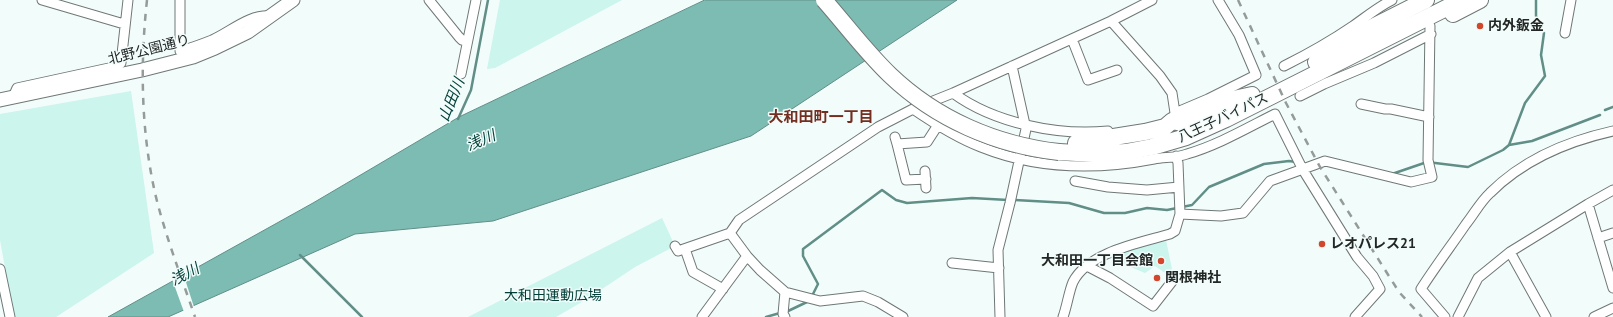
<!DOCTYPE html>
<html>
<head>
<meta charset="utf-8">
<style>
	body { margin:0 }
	canvas { display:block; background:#f2fcfa }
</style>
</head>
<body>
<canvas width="1613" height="317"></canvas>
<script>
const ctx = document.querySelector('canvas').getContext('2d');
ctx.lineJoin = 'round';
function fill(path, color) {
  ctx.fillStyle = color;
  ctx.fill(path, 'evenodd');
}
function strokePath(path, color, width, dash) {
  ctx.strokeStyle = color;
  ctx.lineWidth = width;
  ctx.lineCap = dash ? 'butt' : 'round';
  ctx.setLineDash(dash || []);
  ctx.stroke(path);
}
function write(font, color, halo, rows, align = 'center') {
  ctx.font = font + ' "PT Sans","Noto Sans JP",sans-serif';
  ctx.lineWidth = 3;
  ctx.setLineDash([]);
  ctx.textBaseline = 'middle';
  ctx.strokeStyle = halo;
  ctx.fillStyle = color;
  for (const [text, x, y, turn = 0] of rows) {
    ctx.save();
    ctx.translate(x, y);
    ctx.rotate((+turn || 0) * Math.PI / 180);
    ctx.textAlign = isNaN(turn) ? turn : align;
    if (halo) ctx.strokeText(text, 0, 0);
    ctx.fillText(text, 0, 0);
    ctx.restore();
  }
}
fill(new Path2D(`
	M500,0H622L495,68L487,69Z
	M131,91L154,253L56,317H14L0,240V114Z
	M662,218L675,246L635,267L587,299L556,317H468Z
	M1165,235L1174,279L1155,266L1145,273L1119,262L1127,247Z`), '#cbf5ed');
const water = new Path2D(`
	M705,0H957L751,136L493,221L355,234L168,317H108L313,203L459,117Z`);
fill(water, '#7cbcb2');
strokePath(water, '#618f88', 1);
fill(new Path2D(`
	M183,273L194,307L184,312L172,279Z`), '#f2fcfa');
strokePath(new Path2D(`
	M1536,0V16L1541,27
	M1605,110L1613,107
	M458,119L471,90L488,0
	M1509,145L1532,141L1600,115
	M1392,174L1427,162L1468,167L1503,150L1509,145L1525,103L1545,76L1541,55L1544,33
	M1015,200L1069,203L1104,213H1125L1147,208L1167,210L1177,208
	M1182,207L1192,205L1209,187L1264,164L1289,161L1296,162
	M300,255L362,317
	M812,296L818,284L803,256V249L882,190L896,200L907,203L972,198L1008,200
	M786,312L807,302
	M766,317L780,313`), '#618f88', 2.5);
const street = new Path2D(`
	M42,0L124,24
	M180,0V51C191,48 202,44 212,40C232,31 249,14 271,16
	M429,0L459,37L462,40L467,41
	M1111,21L1160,76L1172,93L1175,113L1172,121L1169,120
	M1565,33L1571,0
	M1072,39L1088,80L1117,70
	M1284,66C1308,54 1331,41 1353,26C1366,17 1378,7 1392,0
	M461,74L476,0
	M953,93C994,123 1057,136 1108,131
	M1300,96L1324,84L1374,63L1431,34
	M13,97L17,88L118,66L121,63L128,0
	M1361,104L1385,109H1391L1429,117
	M913,109C935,124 957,138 981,147C1036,169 1097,170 1154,159C1165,157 1177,158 1187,154C1218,145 1247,128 1275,114L1303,170L1357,257L1373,276L1380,289L1355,317
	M1175,113L1208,99L1256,75L1239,35L1218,0
	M895,137L897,144L927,142L938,125
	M897,144L906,180L926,179
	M925,171L926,188
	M1075,181L1108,187L1147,190L1179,187
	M1588,204L1613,288
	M1180,214L1221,216L1243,213L1270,181L1325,161L1411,182L1432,177L1428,160L1430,26
	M1598,238L1613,233
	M675,246L678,251L730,233L739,220L878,127L913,109L953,93L1111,21L1152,0
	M685,249L693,272L723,289
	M1510,252L1546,317
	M747,256L760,270L785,292L820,301L863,296L878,302L903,317
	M952,263L999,268
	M1087,266L1110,278L1153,306L1174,279
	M0,269L10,317
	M785,292L783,314L785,317
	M702,317L747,256L730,233
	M1000,317L998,250L1010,203L1026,129L1012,66
	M1063,317C1067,306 1069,291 1073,282C1088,252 1140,243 1170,234L1175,231L1180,214L1178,163L1176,156
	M1445,317L1421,289C1435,267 1451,246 1466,224C1474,214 1481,201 1490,193C1523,160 1568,141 1613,131
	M1458,317L1478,278L1510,252L1588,204L1613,190
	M1594,317L1613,308`);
const secondary = new Path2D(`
	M0,100L142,70L193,57L215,48L248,32L293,0`);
const highway = new Path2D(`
	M1453,14L1480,0
	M1316,62L1357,35L1426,0
	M1076,143L1145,132L1165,127L1172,121L1178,122L1185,121L1229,100L1252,95
	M1059,152L1095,154L1126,152L1152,147L1186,137L1226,119L1462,0`);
strokePath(street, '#6f7876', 11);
strokePath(secondary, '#6f7876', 15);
strokePath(highway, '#6f7876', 18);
strokePath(street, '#fff', 9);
strokePath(secondary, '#fff', 13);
strokePath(highway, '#fff', 16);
strokePath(new Path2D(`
	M147,0C140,64 141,130 155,193C165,235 181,276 195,317
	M1238,0L1286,103L1320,167L1399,292L1422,317`), '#949b99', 2.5, [7, 7]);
const highwayBridge = new Path2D(`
	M824,0C846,25 866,52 890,75C936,119 996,145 1059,152`);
strokePath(highwayBridge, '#6f7876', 18, []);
strokePath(highwayBridge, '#fff', 16);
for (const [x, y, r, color] of [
	[1480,26,4,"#d2462c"],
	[1322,244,4,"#d2462c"],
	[1161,261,4,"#d2462c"],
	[1157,278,4,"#d2462c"]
]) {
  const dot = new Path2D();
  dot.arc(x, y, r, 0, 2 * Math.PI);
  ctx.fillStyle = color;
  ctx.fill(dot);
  strokePath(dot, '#f2fcfa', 1.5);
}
write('bold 14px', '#222625', '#f2fcfa', [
	["内外鈑金",1488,26],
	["レオパレス21",1330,244],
	["大和田一丁目会館",1153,261,"right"],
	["関根神社",1165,278]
], 'left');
write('14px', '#222625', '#f2fcfa', [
	["北野公園通り",149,50,-14],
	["八王子バイパス",1223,118,-25]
]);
write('14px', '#003d36', '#f2fcfa', [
	["大和田運動広場",553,296]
]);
write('italic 15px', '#05433c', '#f2fcfa', [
	["山田川",452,100,-68],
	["浅川",481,141,-23],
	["浅川",185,275,-28]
]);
write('bold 15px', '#732e21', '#f2fcfa', [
	["大和田町一丁目",821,118]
]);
</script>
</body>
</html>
